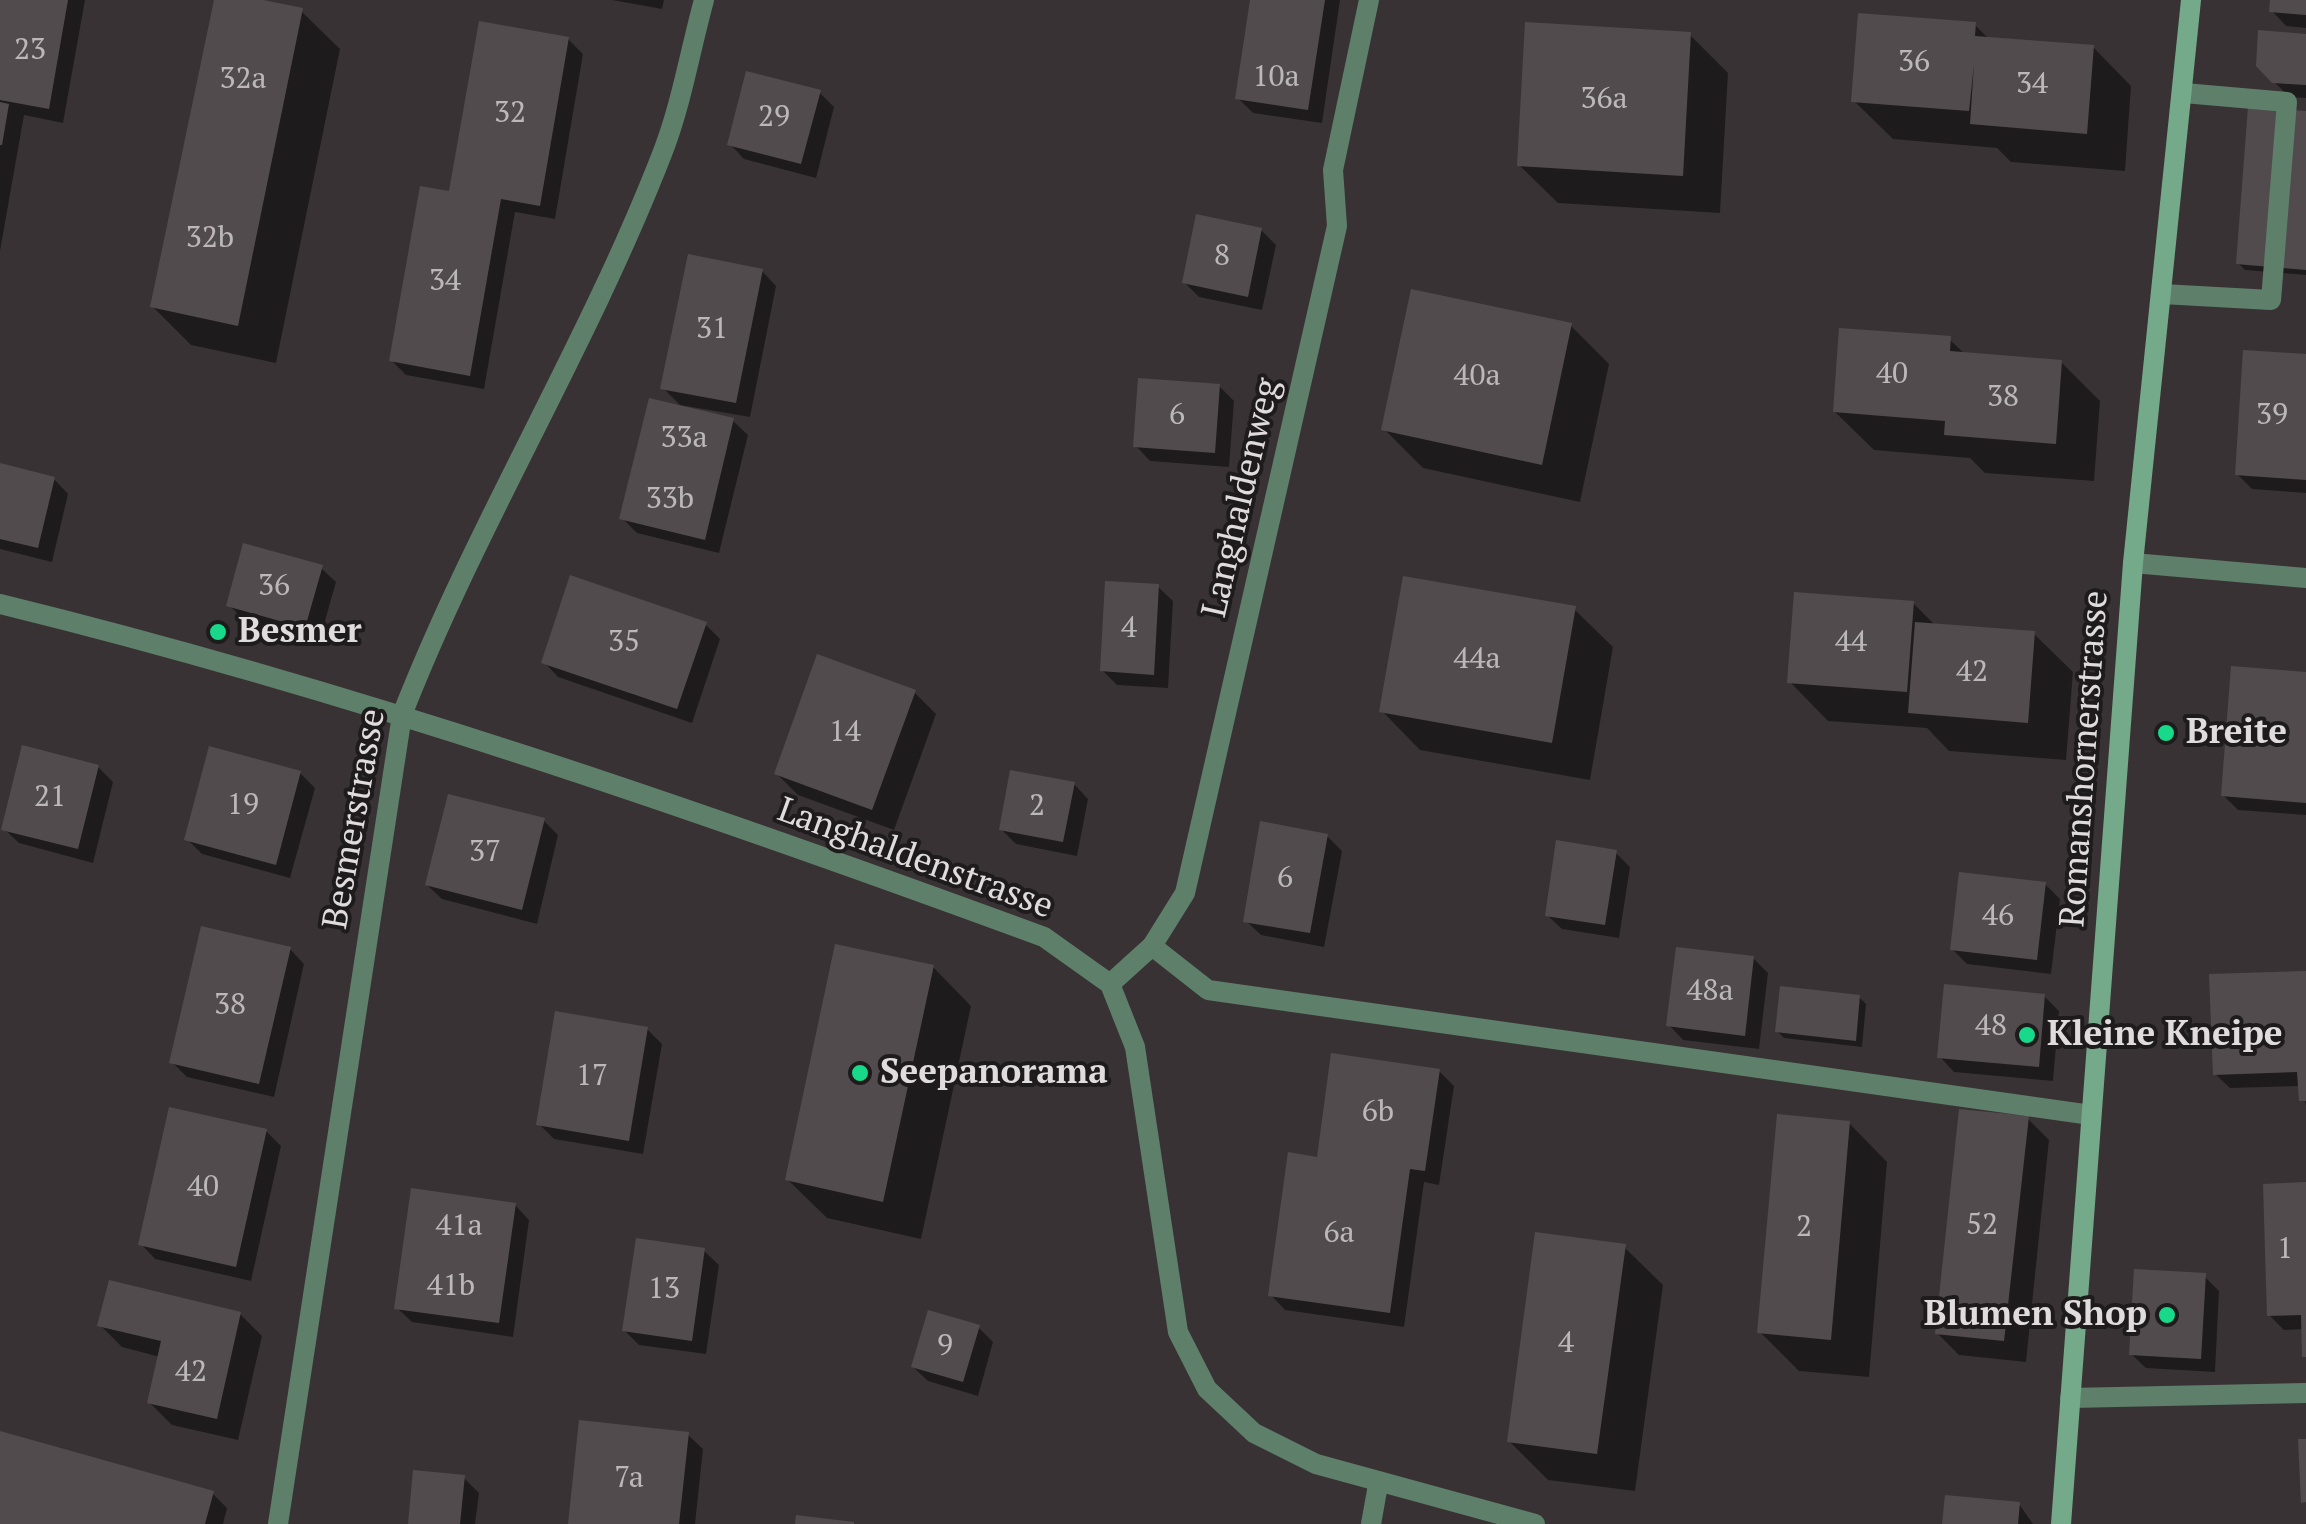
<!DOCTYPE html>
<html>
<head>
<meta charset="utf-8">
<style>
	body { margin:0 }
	canvas { display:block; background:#393234 }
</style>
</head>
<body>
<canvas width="2306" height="1524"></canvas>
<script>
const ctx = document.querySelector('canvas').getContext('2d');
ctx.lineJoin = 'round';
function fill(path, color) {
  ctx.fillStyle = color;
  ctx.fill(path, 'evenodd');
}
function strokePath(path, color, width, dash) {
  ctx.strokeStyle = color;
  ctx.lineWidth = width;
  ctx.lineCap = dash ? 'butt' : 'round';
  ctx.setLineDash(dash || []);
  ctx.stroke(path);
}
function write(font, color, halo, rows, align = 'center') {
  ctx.font = font + ' "PT Serif",serif';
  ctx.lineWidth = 8;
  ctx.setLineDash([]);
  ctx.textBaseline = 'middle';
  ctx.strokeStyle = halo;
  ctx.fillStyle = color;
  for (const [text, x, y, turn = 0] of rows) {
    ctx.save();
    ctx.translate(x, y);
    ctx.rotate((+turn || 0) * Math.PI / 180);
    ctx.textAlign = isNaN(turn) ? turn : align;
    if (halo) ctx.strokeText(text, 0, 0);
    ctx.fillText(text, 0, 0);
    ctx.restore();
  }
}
fill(new Path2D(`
	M0,0H85L63,123L24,115L0,251Z
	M216,0H251L301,11L340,49L276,363L191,345L152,306Z
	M612,0H664L662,9Z
	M1253,0H1340L1322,123L1253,113L1238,98Z
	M2272,0H2306V28L2286,26L2272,11Z
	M1975,25L1989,39L2093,47L2131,86L2125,171L2011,162L1997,148L1893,139L1854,101Z
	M1690,35L1728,73L1720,213L1558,203L1519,165Z
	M2306,36V98L2289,97L2258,65Z
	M568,39L583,54L555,219L515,212L484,389L406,375L392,361L451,194Z
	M819,92L834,107L816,178L744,159L730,144Z
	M2306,114V275L2245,270L2238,263Z
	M1261,230L1276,245L1262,310L1199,297L1184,282Z
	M762,271L776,286L750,417L680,405L663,388Z
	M1570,325L1609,364L1580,502L1423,468L1384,429Z
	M1949,339L1965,354L2061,362L2100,401L2094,481L1985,473L1970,458L1874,450L1835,412Z
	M2306,357V493L2252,489L2237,474Z
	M1219,386L1234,401L1229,467L1150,461L1136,446Z
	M733,421L748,435L719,553L637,533L622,518Z
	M0,471L54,479L68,494L52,562L0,549Z
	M321,568L336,582L319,642L244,620L229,605Z
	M1158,587L1173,601L1168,688L1117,685L1102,670Z
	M1913,603L1936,626L2034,634L2073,672L2066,760L1949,751L1927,728L1828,721L1790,682Z
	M1574,609L1613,647L1590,780L1420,750L1382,711Z
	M705,624L720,639L692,723L558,677L544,662Z
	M2306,674V815L2238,810L2223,795Z
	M914,692L936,714L894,830L798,795L776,773Z
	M98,767L113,782L93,863L19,843L4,829Z
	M300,773L315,788L290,878L202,854L187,839Z
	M1074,784L1088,799L1077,856L1016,844L1002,830Z
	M544,821L558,835L537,924L442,899L427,885Z
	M1327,836L1342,851L1324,947L1261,935L1246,921Z
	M1615,852L1630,867L1619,938L1562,929L1547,915Z
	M2045,884L2060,899L2051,974L1967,964L1952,949Z
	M290,949L304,964L274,1097L187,1077L172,1062Z
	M1753,958L1768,973L1759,1049L1683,1040L1669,1025Z
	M933,967L971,1006L921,1239L827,1218L788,1180Z
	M2306,973V1105L2300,1086L2230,1088L2215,1074Z
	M2044,996L2059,1011L2053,1081L1954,1072L1940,1057Z
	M1859,997L1866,1004L1862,1047L1784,1038L1778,1032Z
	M647,1029L662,1044L643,1154L554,1139L539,1124Z
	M1439,1071L1454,1086L1439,1185L1424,1182L1404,1327L1285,1310L1271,1295L1319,1159Z
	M2027,1118L2049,1140L2026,1362L1959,1355L1937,1333Z
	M1849,1123L1887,1162L1869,1377L1799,1371L1760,1332Z
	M266,1131L281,1146L251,1281L155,1259L141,1244Z
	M2306,1185V1357L2304,1329L2284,1330L2269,1315Z
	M515,1205L529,1220L513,1337L412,1322L397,1308Z
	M1624,1247L1663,1285L1635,1491L1548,1480L1509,1441Z
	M704,1251L719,1265L706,1354L639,1345L624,1330Z
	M2204,1276L2219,1291L2215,1372L2146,1368L2131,1354Z
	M240,1314L262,1336L238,1440L172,1425L150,1403L160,1357L122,1347L100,1325Z
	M978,1327L993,1342L978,1396L928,1381L913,1367Z
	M0,1434L212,1493L227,1508L223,1524H0Z
	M688,1435L703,1449L695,1524H571Z
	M464,1478L479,1493L475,1524H410Z
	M2019,1504L2033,1524H1945Z`), '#0007');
fill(new Path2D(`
	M0,0H68L49,109L0,100Z
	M214,0H263L303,8L238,326L150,307Z
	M1250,0H1325L1308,110L1235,99Z
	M2270,0H2306V15L2269,12Z
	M1858,13L1976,22L1975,36L2094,45L2087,134L1970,124L1974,64L1969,111L1851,102Z
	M479,21L569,37L540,206L501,199L470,376L389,361L420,186L449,191Z
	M1525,22L1691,32L1683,176L1517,166Z
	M2258,30L2306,34V85L2272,83L2256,66Z
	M746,71L821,90L801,164L727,145Z
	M0,102L9,104L2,145H0Z
	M2248,107L2306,111V270L2236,264Z
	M1196,214L1262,228L1248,297L1182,283Z
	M688,254L763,269L736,403L660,389Z
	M1411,289L1572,323L1542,465L1381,430Z
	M1839,328L1951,336L1950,351L2062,360L2056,444L1944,435L1945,421L1833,412Z
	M2243,350L2306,354V480L2235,475Z
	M1138,378L1220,384L1215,453L1133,447Z
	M649,398L734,418L705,540L619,519Z
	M0,463L55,477L38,548L0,539Z
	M243,543L323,565L305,628L226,606Z
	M570,575L707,622L677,709L541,663Z
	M1403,576L1576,606L1552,743L1379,712Z
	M1105,581L1159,584L1154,675L1100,671Z
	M1794,592L1914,601L1907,692L1787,683Z
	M1915,622L2035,631L2028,723L1908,713Z
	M817,654L916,690L872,810L774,774Z
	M2231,666L2306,672V803L2221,796Z
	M22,745L99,765L78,849L1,830Z
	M209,746L301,771L276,865L184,840Z
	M1010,770L1075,782L1063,842L999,830Z
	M448,794L545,818L522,910L425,885Z
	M1260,821L1328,834L1310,933L1243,922Z
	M1556,840L1617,850L1605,925L1545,916Z
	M1959,872L2046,882L2037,960L1950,950Z
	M201,926L291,947L259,1084L169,1063Z
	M835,944L934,965L883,1202L785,1180Z
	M1676,947L1754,956L1745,1036L1666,1026Z
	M2306,971V1101H2299L2297,1072L2213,1075L2209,974Z
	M1944,984L2045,994L2039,1067L1937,1058Z
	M1780,986L1860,995L1856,1041L1775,1032Z
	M555,1011L648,1027L629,1141L536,1125Z
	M1331,1053L1440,1069L1425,1171L1410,1169L1390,1313L1268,1296L1288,1152L1317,1157Z
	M169,1107L267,1129L236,1267L138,1245Z
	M1959,1109L2029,1116L2004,1341L1935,1334Z
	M1777,1114L1850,1121L1831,1340L1757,1333Z
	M2306,1182V1357H2302L2301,1315L2267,1316L2263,1184Z
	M411,1188L516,1203L499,1323L394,1309Z
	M1535,1232L1626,1244L1597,1454L1507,1442Z
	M636,1238L705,1248L692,1341L622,1331Z
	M2134,1269L2206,1273L2201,1359L2129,1355Z
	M109,1280L241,1312L217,1419L147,1403L161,1341L97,1326Z
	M928,1310L980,1325L963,1382L911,1367Z
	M579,1420L689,1432L679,1524H568Z
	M0,1431L214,1491L205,1524H0Z
	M2298,1439H2306V1502L2301,1503Z
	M413,1470L465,1475L460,1524H408Z
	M1945,1495L2020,1502L2018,1524H1942Z
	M796,1515L854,1522V1524H795Z`), '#524b4d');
strokePath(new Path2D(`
	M2162,294L2271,300L2287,102L2184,93
	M1152,946L1208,990L2091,1115`), '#5e806b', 20);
strokePath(new Path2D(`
	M2133,563L2306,578
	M0,604C355,691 701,811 1044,937L1110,984L1135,1047L1178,1332L1207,1389L1254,1433L1316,1464L1535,1524
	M1110,984L1152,946L1185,893L1337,226L1333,170L1369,0
	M2070,1398L2306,1393
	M278,1524L402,715C477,523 587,347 662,154C681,106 690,51 704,0
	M1371,1524L1378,1485`), '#5e806b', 20);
strokePath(new Path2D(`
	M2061,1524L2133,563L2191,0`), '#74aa8a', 20);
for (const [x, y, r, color] of [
	[218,632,10,"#18d989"],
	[2166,733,10,"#18d989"],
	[2027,1035,10,"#18d989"],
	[860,1073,10,"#18d989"],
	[2167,1315,10,"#18d989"]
]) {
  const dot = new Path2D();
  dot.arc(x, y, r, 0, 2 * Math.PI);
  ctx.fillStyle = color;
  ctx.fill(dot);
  strokePath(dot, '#1e1b1c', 4);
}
write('30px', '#bcb8b9', null, [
	["23",30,50],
	["36",1914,62],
	["10a",1276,77],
	["32a",243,79],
	["34",2032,84],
	["36a",1604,99],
	["32",510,113],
	["29",774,117],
	["32b",210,238],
	["8",1222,256],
	["34",445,281],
	["31",712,329],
	["40",1892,374],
	["40a",1477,376],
	["38",2003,397],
	["6",1177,415],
	["39",2272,415],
	["33a",684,438],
	["33b",670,499],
	["36",274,586],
	["4",1129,628],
	["35",624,642],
	["44",1851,642],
	["44a",1477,659],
	["42",1972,672],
	["14",845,732],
	["21",50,797],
	["19",243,805],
	["2",1037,806],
	["37",485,852],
	["6",1285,878],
	["46",1998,916],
	["48a",1710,991],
	["38",230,1005],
	["48",1991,1026],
	["17",592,1076],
	["6b",1378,1112],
	["40",203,1187],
	["52",1982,1225],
	["41a",459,1226],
	["2",1804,1227],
	["6a",1339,1233],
	["1",2285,1249],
	["41b",451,1286],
	["13",664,1289],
	["4",1566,1343],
	["9",945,1346],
	["42",191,1372],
	["7a",629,1478]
]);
write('35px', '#e0dcdd', '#1e1b1c', [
	["Langhaldenweg",1242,498,-77],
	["Romanshornerstrasse",2085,759,-86],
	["Besmerstrasse",355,819,-80],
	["Langhaldenstrasse",915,859,20]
]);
write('bold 35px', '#e0dcdd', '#1e1b1c', [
	["Besmer",238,632],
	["Breite",2186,733],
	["Kleine Kneipe",2047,1035],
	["Seepanorama",880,1073],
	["Blumen Shop",2147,1315,"right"]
], 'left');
</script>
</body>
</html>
